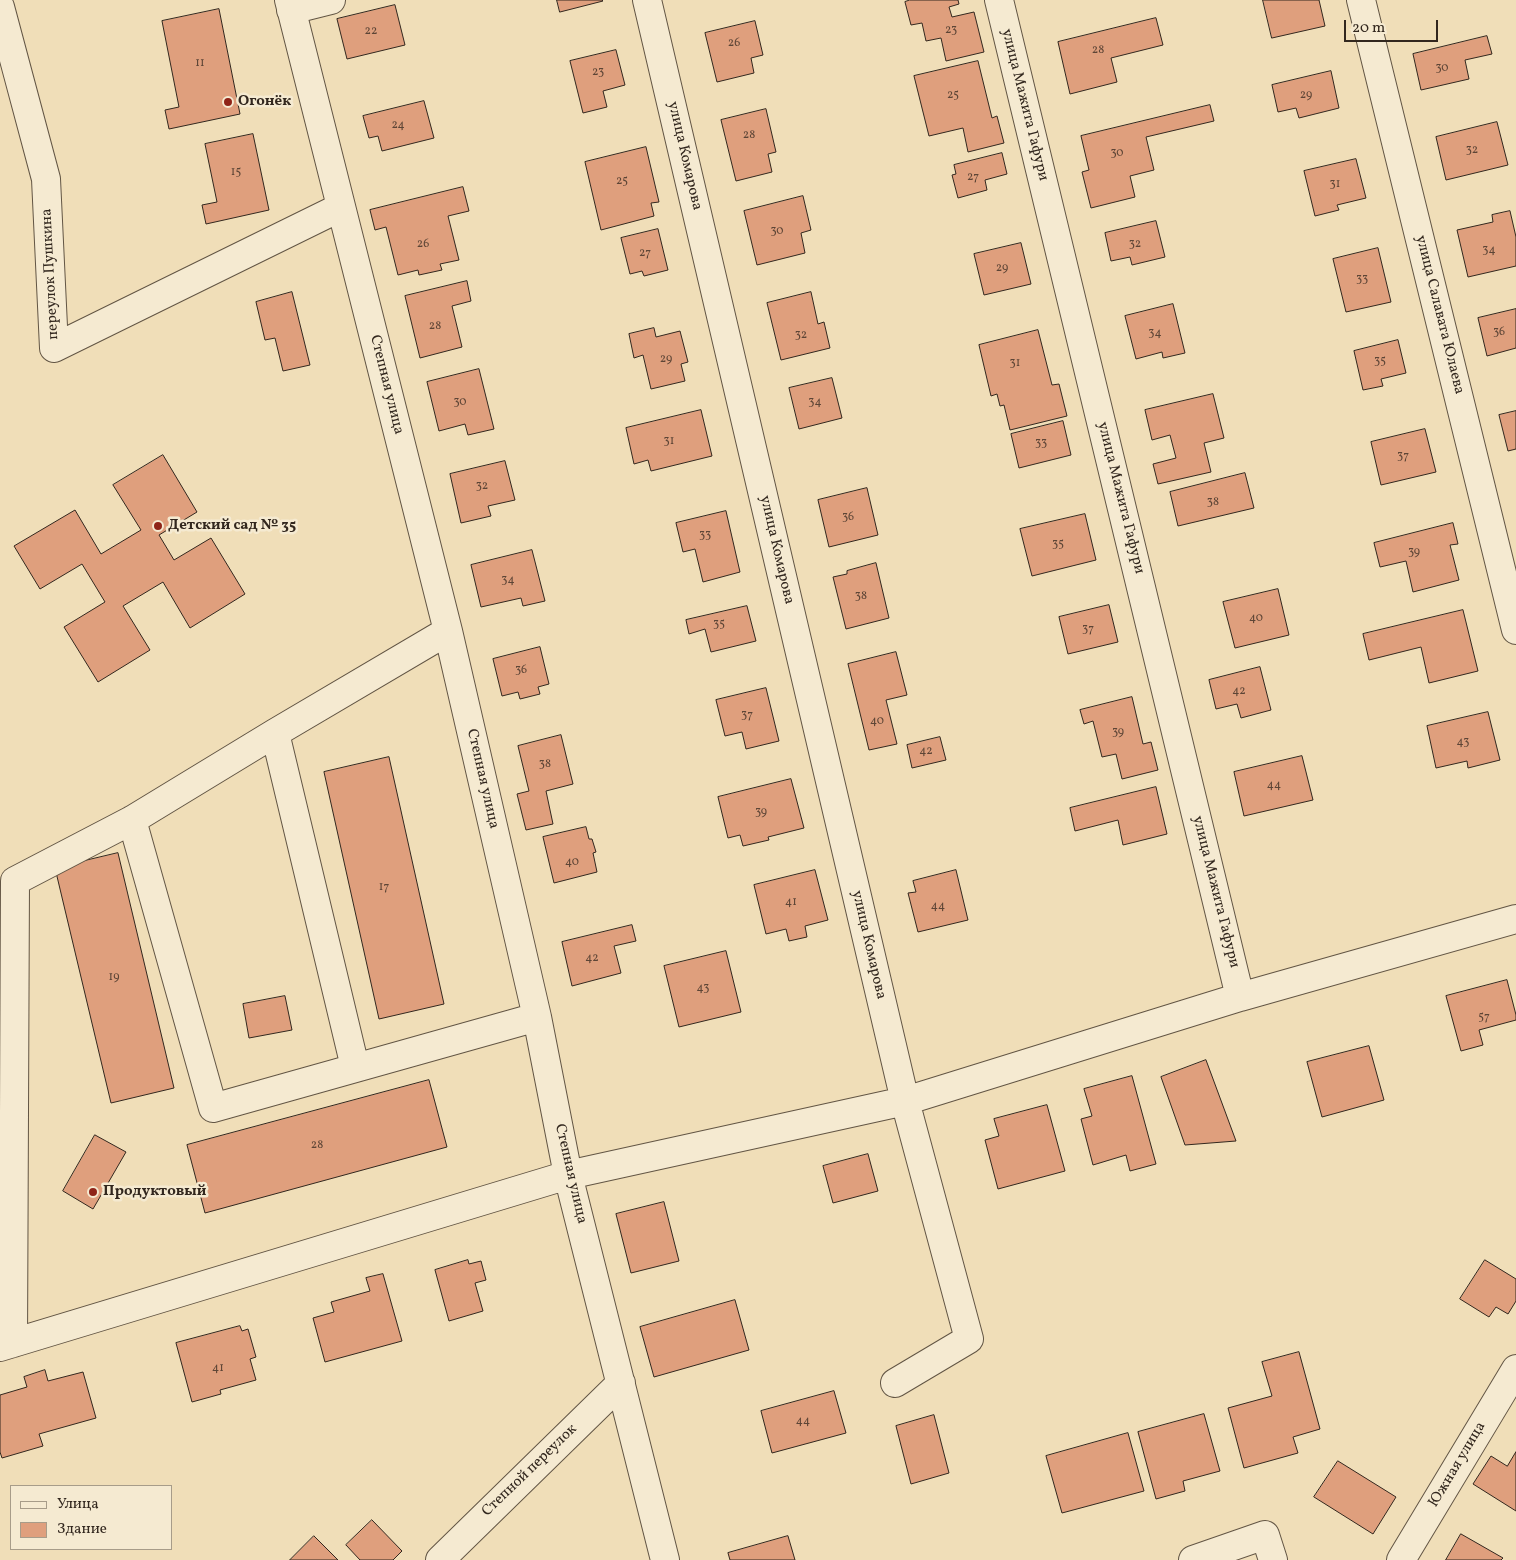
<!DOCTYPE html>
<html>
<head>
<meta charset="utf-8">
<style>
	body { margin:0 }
	#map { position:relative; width:1516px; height:1560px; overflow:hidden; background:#f0deb8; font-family:Vollkorn,serif }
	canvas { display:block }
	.legend { position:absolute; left:10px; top:1485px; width:162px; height:65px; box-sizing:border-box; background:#f5ead1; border:1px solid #a79c89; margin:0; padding:6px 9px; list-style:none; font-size:15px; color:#32271e }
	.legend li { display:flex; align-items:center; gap:10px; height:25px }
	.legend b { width:25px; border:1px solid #a79c89 }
	.scale { position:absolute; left:1344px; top:20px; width:94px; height:22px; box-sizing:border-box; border:2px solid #32271e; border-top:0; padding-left:6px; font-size:15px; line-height:18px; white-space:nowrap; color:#32271e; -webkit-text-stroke:4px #f5ead1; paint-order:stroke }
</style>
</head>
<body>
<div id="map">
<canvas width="1516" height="1560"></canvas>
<ul class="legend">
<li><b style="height:6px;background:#f5ead1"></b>Улица</li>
<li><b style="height:14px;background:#df9f7d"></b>Здание</li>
</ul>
<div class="scale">20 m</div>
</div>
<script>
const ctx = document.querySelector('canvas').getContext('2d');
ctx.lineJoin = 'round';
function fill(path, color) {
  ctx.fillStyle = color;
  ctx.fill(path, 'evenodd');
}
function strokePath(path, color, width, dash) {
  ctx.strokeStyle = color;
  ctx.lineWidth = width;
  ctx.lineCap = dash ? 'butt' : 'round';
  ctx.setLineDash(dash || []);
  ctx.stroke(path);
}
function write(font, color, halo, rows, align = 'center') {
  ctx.font = font + ' Vollkorn,serif';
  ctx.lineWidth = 5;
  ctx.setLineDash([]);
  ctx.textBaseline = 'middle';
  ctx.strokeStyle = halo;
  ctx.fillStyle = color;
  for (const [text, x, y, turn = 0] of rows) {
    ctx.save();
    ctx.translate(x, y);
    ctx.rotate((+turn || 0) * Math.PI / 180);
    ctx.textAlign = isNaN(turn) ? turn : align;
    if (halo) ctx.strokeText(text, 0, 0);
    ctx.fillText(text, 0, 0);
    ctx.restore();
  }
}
const building = new Path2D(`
	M557,0H602L603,1L560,12Z
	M910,0H958L959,4L949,7L952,17L974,12L984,52L946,61L941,38L926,41L922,23L911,25L905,2Z
	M1263,0H1319L1325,26L1272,38Z
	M395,5L405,45L347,59L337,19Z
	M219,9L240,114L169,129L165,110L179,107L162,21Z
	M1156,18L1163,45L1111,58L1117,82L1070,94L1058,42Z
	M755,21L763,55L751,58L754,73L717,82L705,33Z
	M1487,36L1492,54L1465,60L1469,79L1421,90L1413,54Z
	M616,50L625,85L603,91L607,107L583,113L570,61Z
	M978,61L992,118L997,116L1004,143L968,152L963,128L929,136L914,76Z
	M1331,71L1339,108L1299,118L1296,108L1278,112L1272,85Z
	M424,101L434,138L382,151L378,136L369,138L363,116Z
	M1210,105L1214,121L1146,137L1154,170L1130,176L1135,197L1091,208L1082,172L1089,170L1081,136Z
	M766,109L776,152L768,154L772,172L736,181L721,120Z
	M1497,122L1508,165L1446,180L1436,137Z
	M253,134L269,210L206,224L202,205L217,202L205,144Z
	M646,147L659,202L651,203L654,216L601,230L585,162Z
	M1002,153L1007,174L985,180L987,190L958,198L952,175L956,174L954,165Z
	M1356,159L1366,198L1337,205L1339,210L1315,216L1304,171Z
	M463,187L469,211L448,216L459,260L440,264L442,270L419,275L418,270L398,275L386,227L375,230L370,210Z
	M803,196L811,230L801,233L805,253L757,265L744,211Z
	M1510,211L1516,237V266L1468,277L1457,230L1493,222L1492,215Z
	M1156,221L1165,257L1132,265L1130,257L1111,261L1105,233Z
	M658,229L668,270L644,276L642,271L630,274L621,238Z
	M1021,243L1031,284L984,295L974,254Z
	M1378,248L1391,302L1346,312L1333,259Z
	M467,281L471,301L452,306L462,347L420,358L405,296Z
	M292,292L310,365L283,371L275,338L265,340L256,302Z
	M811,292L818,324L824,322L830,348L781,360L767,303Z
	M1173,304L1185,353L1163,358L1162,352L1136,359L1125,316Z
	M1516,309V348L1487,356L1478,318Z
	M654,328L656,337L680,331L688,362L681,364L685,381L651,389L643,355L634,358L629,334Z
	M1038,330L1052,385L1059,384L1067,416L1010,430L1004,405L1000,406L997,394L991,396L979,345Z
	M1398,340L1406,373L1381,379L1383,386L1363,390L1354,351Z
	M479,369L494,429L468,435L465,424L439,431L427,382Z
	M832,378L842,418L799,429L789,388Z
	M1213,394L1224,438L1204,443L1211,472L1158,484L1153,464L1176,458L1170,435L1152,440L1145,410Z
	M701,410L712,456L651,471L648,460L634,464L626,428Z
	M1516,411V449L1508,451L1499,415Z
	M1063,421L1071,455L1019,468L1011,434Z
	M1425,429L1436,472L1381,485L1371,442Z
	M163,455L197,512L159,535L174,560L211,538L245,594L190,628L163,582L123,606L150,650L98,682L64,627L105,602L82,564L40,589L14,546L75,510L101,554L141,530L113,485Z
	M505,461L515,500L488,506L491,516L461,523L450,474Z
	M1245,473L1254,508L1178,526L1170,492Z
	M867,488L878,535L829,547L818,500Z
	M726,511L740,572L703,582L695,549L683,552L676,523Z
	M1085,514L1096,560L1032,576L1020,529Z
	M1453,523L1458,544L1450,545L1459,580L1413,592L1406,561L1380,567L1374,543Z
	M532,550L545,601L523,606L521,598L481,607L471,565Z
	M876,563L889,618L846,629L833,577L847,574V571Z
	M1278,589L1289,635L1235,648L1223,602Z
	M1109,605L1118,642L1068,654L1059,617Z
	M747,606L756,641L711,652L705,629L689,634L686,620Z
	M1463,610L1478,671L1429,683L1421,647L1369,660L1363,634Z
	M540,647L549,684L538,687L540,694L520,699L518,692L502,696L493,659Z
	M896,652L907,695L886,700L897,744L869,750L848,664Z
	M1260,667L1271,710L1241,718L1237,704L1216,709L1209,680Z
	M766,688L779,741L746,749L742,732L725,736L716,700Z
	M1132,697L1143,744L1151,742L1158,770L1122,779L1116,754L1102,757L1093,721L1084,724L1080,710Z
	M1488,712L1500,760L1468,768L1467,761L1436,768L1427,726Z
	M561,735L573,784L546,791L553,824L526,830L517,794L529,791L518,746Z
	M940,737L946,760L912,768L907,745Z
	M1302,756L1313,800L1244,816L1234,772Z
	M389,757L444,1004L379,1019L324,772Z
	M791,779L804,828L768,837L769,840L743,846L740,835L728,838L718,797Z
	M1156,787L1167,834L1123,845L1118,820L1075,831L1070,808Z
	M586,827L589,839H592L596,852L593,853L597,872L554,883L543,837Z
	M118,853L174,1088L111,1103L55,868Z
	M815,870L828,920L805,926L807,937L789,941L786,929L766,934L754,885Z
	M956,870L968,920L918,932L908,893L916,892L913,881Z
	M632,925L636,941L614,946L621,973L572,986L562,942Z
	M726,951L741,1012L679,1027L664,966Z
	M1507,980L1516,1015V1020L1479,1030L1483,1045L1461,1051L1446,996Z
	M285,996L292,1030L249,1038L243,1004Z
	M1369,1046L1384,1100L1322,1117L1307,1062Z
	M1206,1060L1236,1141L1185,1145L1161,1077Z
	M1132,1076L1156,1164L1130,1171L1126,1155L1093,1165L1081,1119L1092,1116L1084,1089Z
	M429,1080L447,1147L205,1213L187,1145Z
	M1047,1105L1065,1171L998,1189L985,1140L999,1136L994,1119Z
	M95,1135L126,1152L93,1209L63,1191Z
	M868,1154L878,1191L833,1203L823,1166Z
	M664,1202L679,1261L631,1273L616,1214Z
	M468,1260L469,1264L481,1261L486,1280L475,1283L483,1311L449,1321L435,1270Z
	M1485,1260L1516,1279V1301L1508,1314L1496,1307L1489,1317L1460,1299Z
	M383,1274L402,1341L325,1362L313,1318L334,1312L331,1302L370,1291L366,1278Z
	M735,1300L749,1350L654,1377L640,1327Z
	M240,1326L242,1331L248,1329L256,1357L250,1359L256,1380L220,1390L221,1394L192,1402L176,1343Z
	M1299,1352L1320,1429L1293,1437L1298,1453L1244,1468L1228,1408L1272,1396L1262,1362Z
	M45,1370L48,1381L83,1372L96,1418L39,1434L43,1446L2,1458L0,1452V1395L27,1387L24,1377Z
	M834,1391L846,1433L772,1453L761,1411Z
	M1204,1414L1220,1471L1183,1481L1185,1491L1156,1499L1138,1432Z
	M934,1415L949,1473L911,1484L896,1426Z
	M1128,1433L1144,1491L1062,1513L1046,1456Z
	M1516,1452V1511L1473,1484L1491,1456L1507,1466Z
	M1338,1461L1396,1497L1373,1534L1314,1497Z
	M372,1520L402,1551L393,1560H360L346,1545Z
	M1461,1534L1503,1558L1501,1560H1446Z
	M314,1536L338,1560H290Z
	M788,1536L795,1560H730L728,1553Z`);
fill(building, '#df9f7d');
strokePath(building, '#32271e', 1);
const minor = new Path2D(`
	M289,0L448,631L537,1017L568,1175L665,1560
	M647,0L905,1101L969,1339L895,1383
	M999,0L1240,997
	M1361,0L1516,630
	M0,7L46,179L54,348L341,207
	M291,10L331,0
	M275,733L355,1067
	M132,820L213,1108L537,1017
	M13,1343L15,881L132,820L275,733L448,631
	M0,1347L568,1175L905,1101L1240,997L1516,919
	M440,1560L621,1383
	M1193,1560L1265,1535L1273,1560
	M1401,1560L1516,1369`);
strokePath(minor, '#625544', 30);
strokePath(minor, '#f5ead1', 28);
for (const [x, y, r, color] of [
	[228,102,5,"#8f2418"],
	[158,526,5,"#8f2418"],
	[93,1192,5,"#8f2418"]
]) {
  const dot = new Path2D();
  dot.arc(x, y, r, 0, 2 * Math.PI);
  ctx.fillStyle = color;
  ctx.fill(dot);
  strokePath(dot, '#f5ead1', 2);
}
write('12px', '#5d4536', null, [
	["23",951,31],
	["22",371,32],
	["26",734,44],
	["28",1098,51],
	["11",200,64],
	["30",1442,69],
	["23",598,73],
	["25",953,96],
	["29",1306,96],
	["24",398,126],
	["28",749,136],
	["32",1472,151],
	["30",1117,154],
	["15",236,173],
	["27",973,178],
	["25",622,182],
	["31",1335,185],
	["30",777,232],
	["26",423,245],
	["32",1135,245],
	["34",1489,251],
	["27",645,254],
	["29",1002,269],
	["33",1362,280],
	["28",435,327],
	["36",1499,333],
	["34",1155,334],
	["32",801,336],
	["29",666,360],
	["35",1380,362],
	["31",1015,364],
	["30",460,403],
	["34",815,403],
	["31",669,442],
	["33",1041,444],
	["37",1403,457],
	["32",482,487],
	["38",1213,503],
	["36",848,518],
	["33",705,536],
	["35",1058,545],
	["39",1414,553],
	["34",508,581],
	["38",861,597],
	["40",1256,619],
	["35",719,625],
	["37",1088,630],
	["36",521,671],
	["42",1239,692],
	["37",747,716],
	["40",877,722],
	["39",1118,733],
	["43",1463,743],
	["42",926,752],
	["38",545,765],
	["44",1274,786],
	["39",761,813],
	["40",572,863],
	["17",384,888],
	["41",791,903],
	["44",938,907],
	["42",592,959],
	["19",114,978],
	["43",703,989],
	["57",1484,1018],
	["28",317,1146],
	["41",218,1369],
	["44",803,1422]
]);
write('bold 15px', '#32271e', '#f5ead1', [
	["Огонёк",238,102],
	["Детский сад № 35",168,526],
	["Продуктовый",103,1192]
], 'left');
write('15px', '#32271e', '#f5ead1', [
	["улица Мажита Гафури",1024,105,76],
	["улица Комарова",684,156,77],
	["переулок Пушкина",51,274,-93],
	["улица Салавата Юлаева",1439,315,76],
	["Степная улица",386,385,76],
	["улица Мажита Гафури",1120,498,76],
	["улица Комарова",776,550,77],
	["Степная улица",482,779,77],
	["улица Мажита Гафури",1215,892,76],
	["улица Комарова",868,945,77],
	["Степная улица",570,1174,77],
	["Южная улица",1458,1465,-59],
	["Степной переулок",530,1471,-44]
]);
</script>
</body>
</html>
